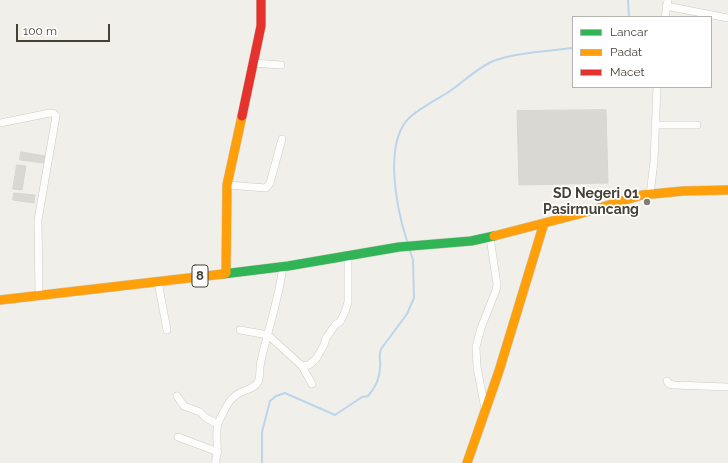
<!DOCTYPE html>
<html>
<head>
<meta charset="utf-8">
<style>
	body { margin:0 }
	#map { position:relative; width:728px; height:463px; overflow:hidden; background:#f0efea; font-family:Raleway,sans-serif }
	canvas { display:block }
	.legend { position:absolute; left:572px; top:16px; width:140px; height:72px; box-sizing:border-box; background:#fff; border:1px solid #b5b3af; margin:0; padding:5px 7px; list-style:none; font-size:12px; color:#464136 }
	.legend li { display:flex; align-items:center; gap:8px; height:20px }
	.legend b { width:20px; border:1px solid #b5b3af }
	.scale { position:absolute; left:16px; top:24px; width:94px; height:18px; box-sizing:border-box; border:2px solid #464136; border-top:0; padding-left:5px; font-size:12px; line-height:14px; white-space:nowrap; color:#464136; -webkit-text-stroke:3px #fff; paint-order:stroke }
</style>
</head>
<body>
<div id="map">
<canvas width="728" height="463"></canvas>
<ul class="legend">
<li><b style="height:5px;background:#30b455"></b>Lancar</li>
<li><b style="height:5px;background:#ff9f0a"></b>Padat</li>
<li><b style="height:5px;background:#e5322d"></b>Macet</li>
</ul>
<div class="scale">100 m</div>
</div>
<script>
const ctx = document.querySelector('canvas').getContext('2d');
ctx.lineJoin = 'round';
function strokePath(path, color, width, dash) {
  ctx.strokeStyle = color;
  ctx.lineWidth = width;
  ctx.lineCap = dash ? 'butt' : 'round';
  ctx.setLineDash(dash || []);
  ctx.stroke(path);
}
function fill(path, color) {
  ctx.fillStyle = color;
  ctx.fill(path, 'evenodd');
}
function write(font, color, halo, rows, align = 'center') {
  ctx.font = font + ' Raleway,sans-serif';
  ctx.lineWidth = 3.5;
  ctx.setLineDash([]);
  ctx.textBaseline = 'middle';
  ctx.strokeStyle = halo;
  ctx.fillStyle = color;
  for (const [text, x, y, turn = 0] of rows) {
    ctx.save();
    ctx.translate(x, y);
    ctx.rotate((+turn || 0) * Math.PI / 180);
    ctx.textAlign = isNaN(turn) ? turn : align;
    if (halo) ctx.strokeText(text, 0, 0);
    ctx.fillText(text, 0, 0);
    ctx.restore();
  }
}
strokePath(new Path2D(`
	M628,0L629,17
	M407,241C397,210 383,144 409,118C417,110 437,99 447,93C462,83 474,71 489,63C508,53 550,51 573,48
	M262,463V432L270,401L276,396L285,393L335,415L362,397L368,396C375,388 380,379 380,367C381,360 378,357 381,349L407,314L414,298L413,260L410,251`), '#bcd4ec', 2);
const building = new Path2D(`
	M606,110L608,183L519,185L517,111Z
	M21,152L45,156L44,163L20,160Z
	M17,165L26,166L22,190L13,189Z
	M14,193L35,195L34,203L13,200Z`);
fill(building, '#dad8d2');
strokePath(building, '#d8d6d0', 1);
const street = new Path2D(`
	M666,6L728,18
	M665,17L668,0
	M253,63L281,65
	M0,123L50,113H53L56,116L38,220L39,295
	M655,125H697
	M227,185L266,188L270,183L282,139
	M650,195L654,161L657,87
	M158,282L167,330
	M240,330L268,335L302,366L312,384
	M302,366L309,365L316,359L324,345L326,338L336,324L340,322L345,312L348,302V256
	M667,381L669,384L674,385L728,387
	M177,396L184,406L200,412L206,418L218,424
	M485,409L477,367L476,347L481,328L496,290L497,285L490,237
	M178,437L218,452
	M215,463C221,447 213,434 219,421C223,413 227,402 235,396C241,390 254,390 258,382C261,376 259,368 261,361C268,329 279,299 283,266`);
const fast = new Path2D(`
	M223,274L288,266L399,247L471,241L494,236`);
const slow = new Path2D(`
	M494,236L579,214L642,195L683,191L728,190
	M226,273L227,185L242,116
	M0,300L223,274
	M467,463L499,371L544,223`);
const jam = new Path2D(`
	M242,116L261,26V0`);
strokePath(street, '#cccbc6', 8);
strokePath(fast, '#ceccc1', 10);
strokePath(slow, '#ceccc1', 10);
strokePath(jam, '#ceccc1', 10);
strokePath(street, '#fdfdfc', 7);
strokePath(fast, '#30b455', 9);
strokePath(slow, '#ff9f0a', 9);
strokePath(jam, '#e5322d', 9);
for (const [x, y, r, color] of [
	[647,202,4,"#827e75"]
]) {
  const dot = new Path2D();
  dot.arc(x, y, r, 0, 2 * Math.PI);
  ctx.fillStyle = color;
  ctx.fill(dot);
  strokePath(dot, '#fff', 1.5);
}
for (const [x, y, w] of [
	[200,276,16]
]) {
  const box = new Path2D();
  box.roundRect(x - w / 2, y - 11, w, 22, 3);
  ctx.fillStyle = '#fff';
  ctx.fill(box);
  strokePath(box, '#464136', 1);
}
write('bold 13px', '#464136', null, [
	["8",200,276]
]);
write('bold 14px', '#464136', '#fff', [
	["SD Negeri 01",639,194],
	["Pasirmuncang",639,210]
], 'right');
</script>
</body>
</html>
